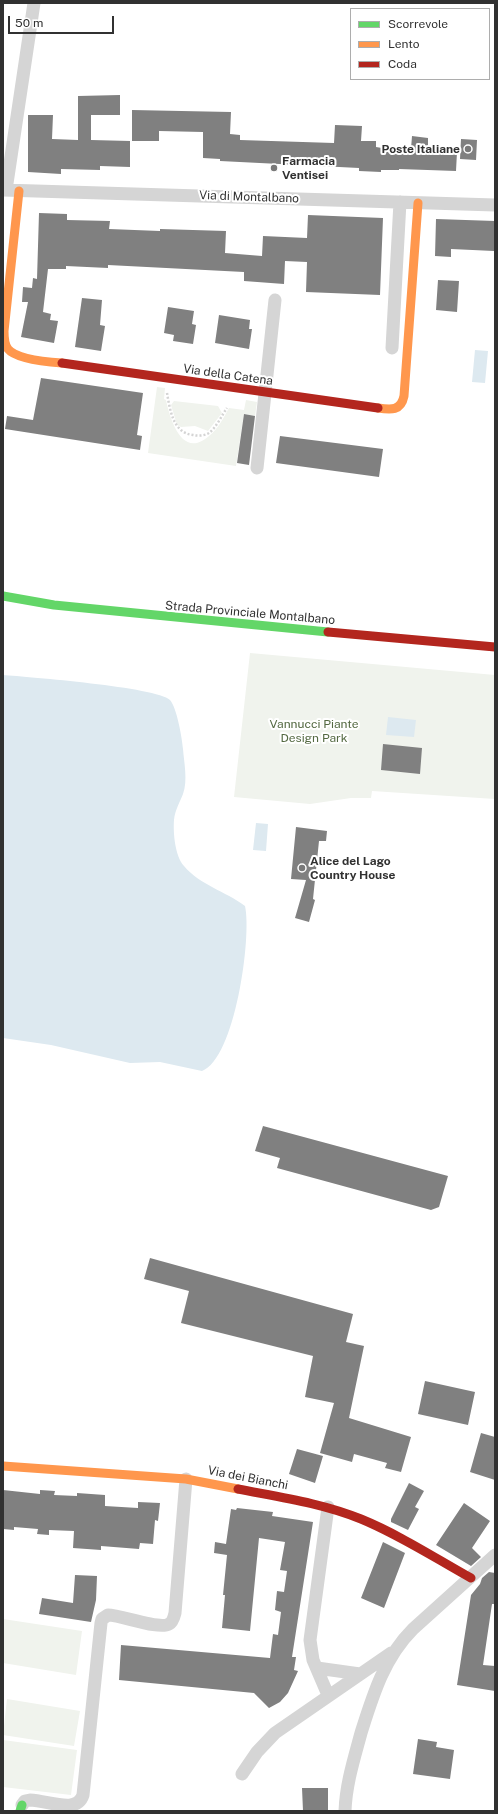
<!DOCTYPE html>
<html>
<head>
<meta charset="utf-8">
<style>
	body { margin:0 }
	#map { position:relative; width:498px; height:1814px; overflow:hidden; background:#fff; font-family:"Public Sans",sans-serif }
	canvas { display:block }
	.frame { position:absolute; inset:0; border:4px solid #313131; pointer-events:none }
	.legend { position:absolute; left:350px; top:8px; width:140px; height:72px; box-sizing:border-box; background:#fff; border:1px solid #adadad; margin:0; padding:5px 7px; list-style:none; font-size:12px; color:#313131 }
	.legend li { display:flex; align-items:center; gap:8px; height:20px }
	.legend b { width:20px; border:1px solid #adadad }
	.scale { position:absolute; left:8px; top:16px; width:106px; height:18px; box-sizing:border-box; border:2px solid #313131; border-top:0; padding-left:5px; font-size:12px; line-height:14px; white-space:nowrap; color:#313131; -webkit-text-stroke:3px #fff; paint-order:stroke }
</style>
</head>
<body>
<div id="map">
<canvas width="498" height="1814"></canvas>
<div class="frame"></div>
<ul class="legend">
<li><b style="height:5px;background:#63d668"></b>Scorrevole</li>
<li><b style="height:5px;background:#ff974d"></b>Lento</li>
<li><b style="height:5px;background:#b3261e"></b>Coda</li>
</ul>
<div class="scale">50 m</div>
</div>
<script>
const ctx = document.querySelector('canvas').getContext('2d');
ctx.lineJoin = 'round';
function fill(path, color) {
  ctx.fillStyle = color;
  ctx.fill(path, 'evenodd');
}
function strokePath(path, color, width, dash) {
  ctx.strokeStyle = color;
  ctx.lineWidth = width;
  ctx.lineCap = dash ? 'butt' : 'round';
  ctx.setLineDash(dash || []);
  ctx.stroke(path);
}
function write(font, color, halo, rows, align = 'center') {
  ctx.font = font + ' "Public Sans",sans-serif';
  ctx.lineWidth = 4;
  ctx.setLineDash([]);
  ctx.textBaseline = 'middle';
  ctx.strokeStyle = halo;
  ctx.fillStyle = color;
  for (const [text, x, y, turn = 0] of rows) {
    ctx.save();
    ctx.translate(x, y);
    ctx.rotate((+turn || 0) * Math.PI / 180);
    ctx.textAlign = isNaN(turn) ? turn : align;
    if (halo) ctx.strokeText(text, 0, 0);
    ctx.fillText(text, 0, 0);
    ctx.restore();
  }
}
fill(new Path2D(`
	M157,387L165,388L164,399L166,400C170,419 182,460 209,436C218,429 224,417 229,408L244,410L246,400L257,402L255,416L244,414L236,466L148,453Z
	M174,401L218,406L222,413L208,431L195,426L181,427L177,425L171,405Z
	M250,653L495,675V799L372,791L371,798H351L310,804L234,797Z
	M3,1619L82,1631L76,1675L3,1663Z
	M7,1699L80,1711L74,1746L3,1735Z
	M3,1740L77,1750L71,1795L3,1787Z`), '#f0f3ed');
fill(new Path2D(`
	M475,350L488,351L485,383L472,382Z
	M3,675C28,677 157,687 170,700C177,708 182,738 183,749C184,762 188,781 183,794C180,802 175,810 174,820C173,833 175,856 184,866C200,885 225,891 245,906C252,937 235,1059 202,1071L160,1062L130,1063L51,1045L3,1038Z
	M388,717L416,720L414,737L386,735Z
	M256,823L268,824L266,851L253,850Z`), '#dde9f0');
fill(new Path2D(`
	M120,95V115H91V140L130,141V167L100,166V170L61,169V174L28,172V115H53L52,139L78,140V96Z
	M132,110L231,112L230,134L240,135V140L334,143L335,125L362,126L361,141H376V147L382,148L411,149L412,136L428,138V150L457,152L456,171L399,169V170H381V172L359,171V168L220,161V159L203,158V132L159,131V141H132Z
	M461,139L477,140L476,160L460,159Z
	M39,213L67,214V220L110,221L109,229L160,231V229L226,231L225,253L262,256L263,236L307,238L308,215L383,218L380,295L306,292L307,262L285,261L284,284L244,281V272L108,265V268L66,266V269H48L43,312L51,314L50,320L58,321L54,343L21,337L28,302H22L23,287L32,288L33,278L37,279Z
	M436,219L495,221L494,251L451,249V257L435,256Z
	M438,280L459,281L457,312L436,310Z
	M82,298L102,300L100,325L105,326L101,351L75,347Z
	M168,307L194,311L192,324L196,325L193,344L173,341L174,335L164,333Z
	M219,315L250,320L249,329H252L249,349L215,343Z
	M41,378L143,393L137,435L142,436L140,450L5,429L7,416L33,420Z
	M244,414L255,416L249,465L237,463Z
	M280,436L383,449L379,477L276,463Z
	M383,744L422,748L420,774L381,770Z
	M296,827L327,831L326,841H319L313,899L315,900L309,922L295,918L306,880L291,879Z
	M263,1126L448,1176L439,1207L431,1210L277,1168L280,1158L255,1151Z
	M150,1258L353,1314L346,1342L364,1346L349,1418L411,1437L401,1472L385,1468L387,1463L354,1454L352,1462L320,1453L334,1403L305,1397L313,1356L181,1323L189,1291L144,1279Z
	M425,1381L475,1392L468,1425L418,1414Z
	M481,1433L495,1437V1480L470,1472Z
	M297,1449L323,1456L315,1483L289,1474Z
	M409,1483L424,1491L415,1507L419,1509L408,1530L391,1522V1519Z
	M3,1490L40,1494V1490L55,1491L54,1495L77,1496V1493L105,1495V1506L138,1508V1502L160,1503L158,1521L155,1520L153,1544L140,1543L139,1549L101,1546V1550L73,1548L74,1531L49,1530V1535L37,1534L38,1529L14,1527V1530L3,1529Z
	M464,1503L490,1521L472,1548L481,1557L471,1566L436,1545Z
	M237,1508L273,1512L272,1516L313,1522L292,1657H296L294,1670L298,1671L288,1693L280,1702L269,1708L254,1693L119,1680L121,1645L270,1658L273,1634L278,1635L281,1612L275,1610L277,1591L284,1592L287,1571L280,1570L285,1542L259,1538L250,1631L222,1628L225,1595H223L227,1555L214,1553L215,1542L226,1544L231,1509L236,1510Z
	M383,1542L405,1553L384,1608L361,1598Z
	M489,1572L495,1573V1604H492L483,1665L495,1666V1691L457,1685L471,1595L480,1584L482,1578Z
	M75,1575L97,1576L96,1600L91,1622L39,1614L42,1598L73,1603Z
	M418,1739L437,1742L436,1747L454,1750L450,1779L413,1774Z
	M302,1788H328V1811H303Z`), '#808080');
strokePath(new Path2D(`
	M167,393C170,410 173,433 193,435C198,436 204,436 209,433C216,428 222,415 227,408`), '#d4d4d4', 2.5, [2, 2]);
strokePath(new Path2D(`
	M3,190L495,205
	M6,190L34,3
	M392,348L400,202
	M257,468L275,300
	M328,1507L310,1640L313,1660L328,1695
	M317,1668L360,1674
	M242,1774L257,1752L275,1733L391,1653
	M22,1805L25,1801L30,1800C50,1801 77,1814 83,1795L101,1623L102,1619L108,1615C121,1615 159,1630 169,1624C173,1622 174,1617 175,1613L186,1479
	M345,1811C346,1784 354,1759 361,1733C373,1695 384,1658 413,1629L495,1555`), '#d5d5d5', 13);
strokePath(new Path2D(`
	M3,596L54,605L328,632
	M20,1811L22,1805`), '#63d668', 9);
strokePath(new Path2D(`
	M19,191L4,331C4,337 4,344 8,349C16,359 48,362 62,363
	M378,408C391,410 401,411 404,396L418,203
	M3,1466L186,1479L238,1489`), '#ff974d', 9);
strokePath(new Path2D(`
	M62,363L378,408
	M328,632L495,647
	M238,1489C279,1497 322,1503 361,1519C400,1535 435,1558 471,1578`), '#b3261e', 9);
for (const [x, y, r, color] of [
	[468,149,4,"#797979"],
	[274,168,4,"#797979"],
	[302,868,4,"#797979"]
]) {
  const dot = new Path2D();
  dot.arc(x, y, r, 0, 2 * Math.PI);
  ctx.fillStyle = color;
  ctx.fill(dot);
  strokePath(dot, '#fff', 1.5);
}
write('bold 12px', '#313131', '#fff', [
	["Poste Italiane",460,149,"right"],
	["Farmacia",282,161],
	["Ventisei",282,175],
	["Alice del Lago",310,861],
	["Country House",310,875]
], 'left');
write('12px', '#313131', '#fff', [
	["Via di Montalbano",249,197,2],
	["Via della Catena",228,375,8],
	["Strada Provinciale Montalbano",250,613,5],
	["Via dei Bianchi",248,1478,11]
]);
write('12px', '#546942', '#fff', [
	["Vannucci Piante",314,724],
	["Design Park",314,738]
]);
</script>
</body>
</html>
